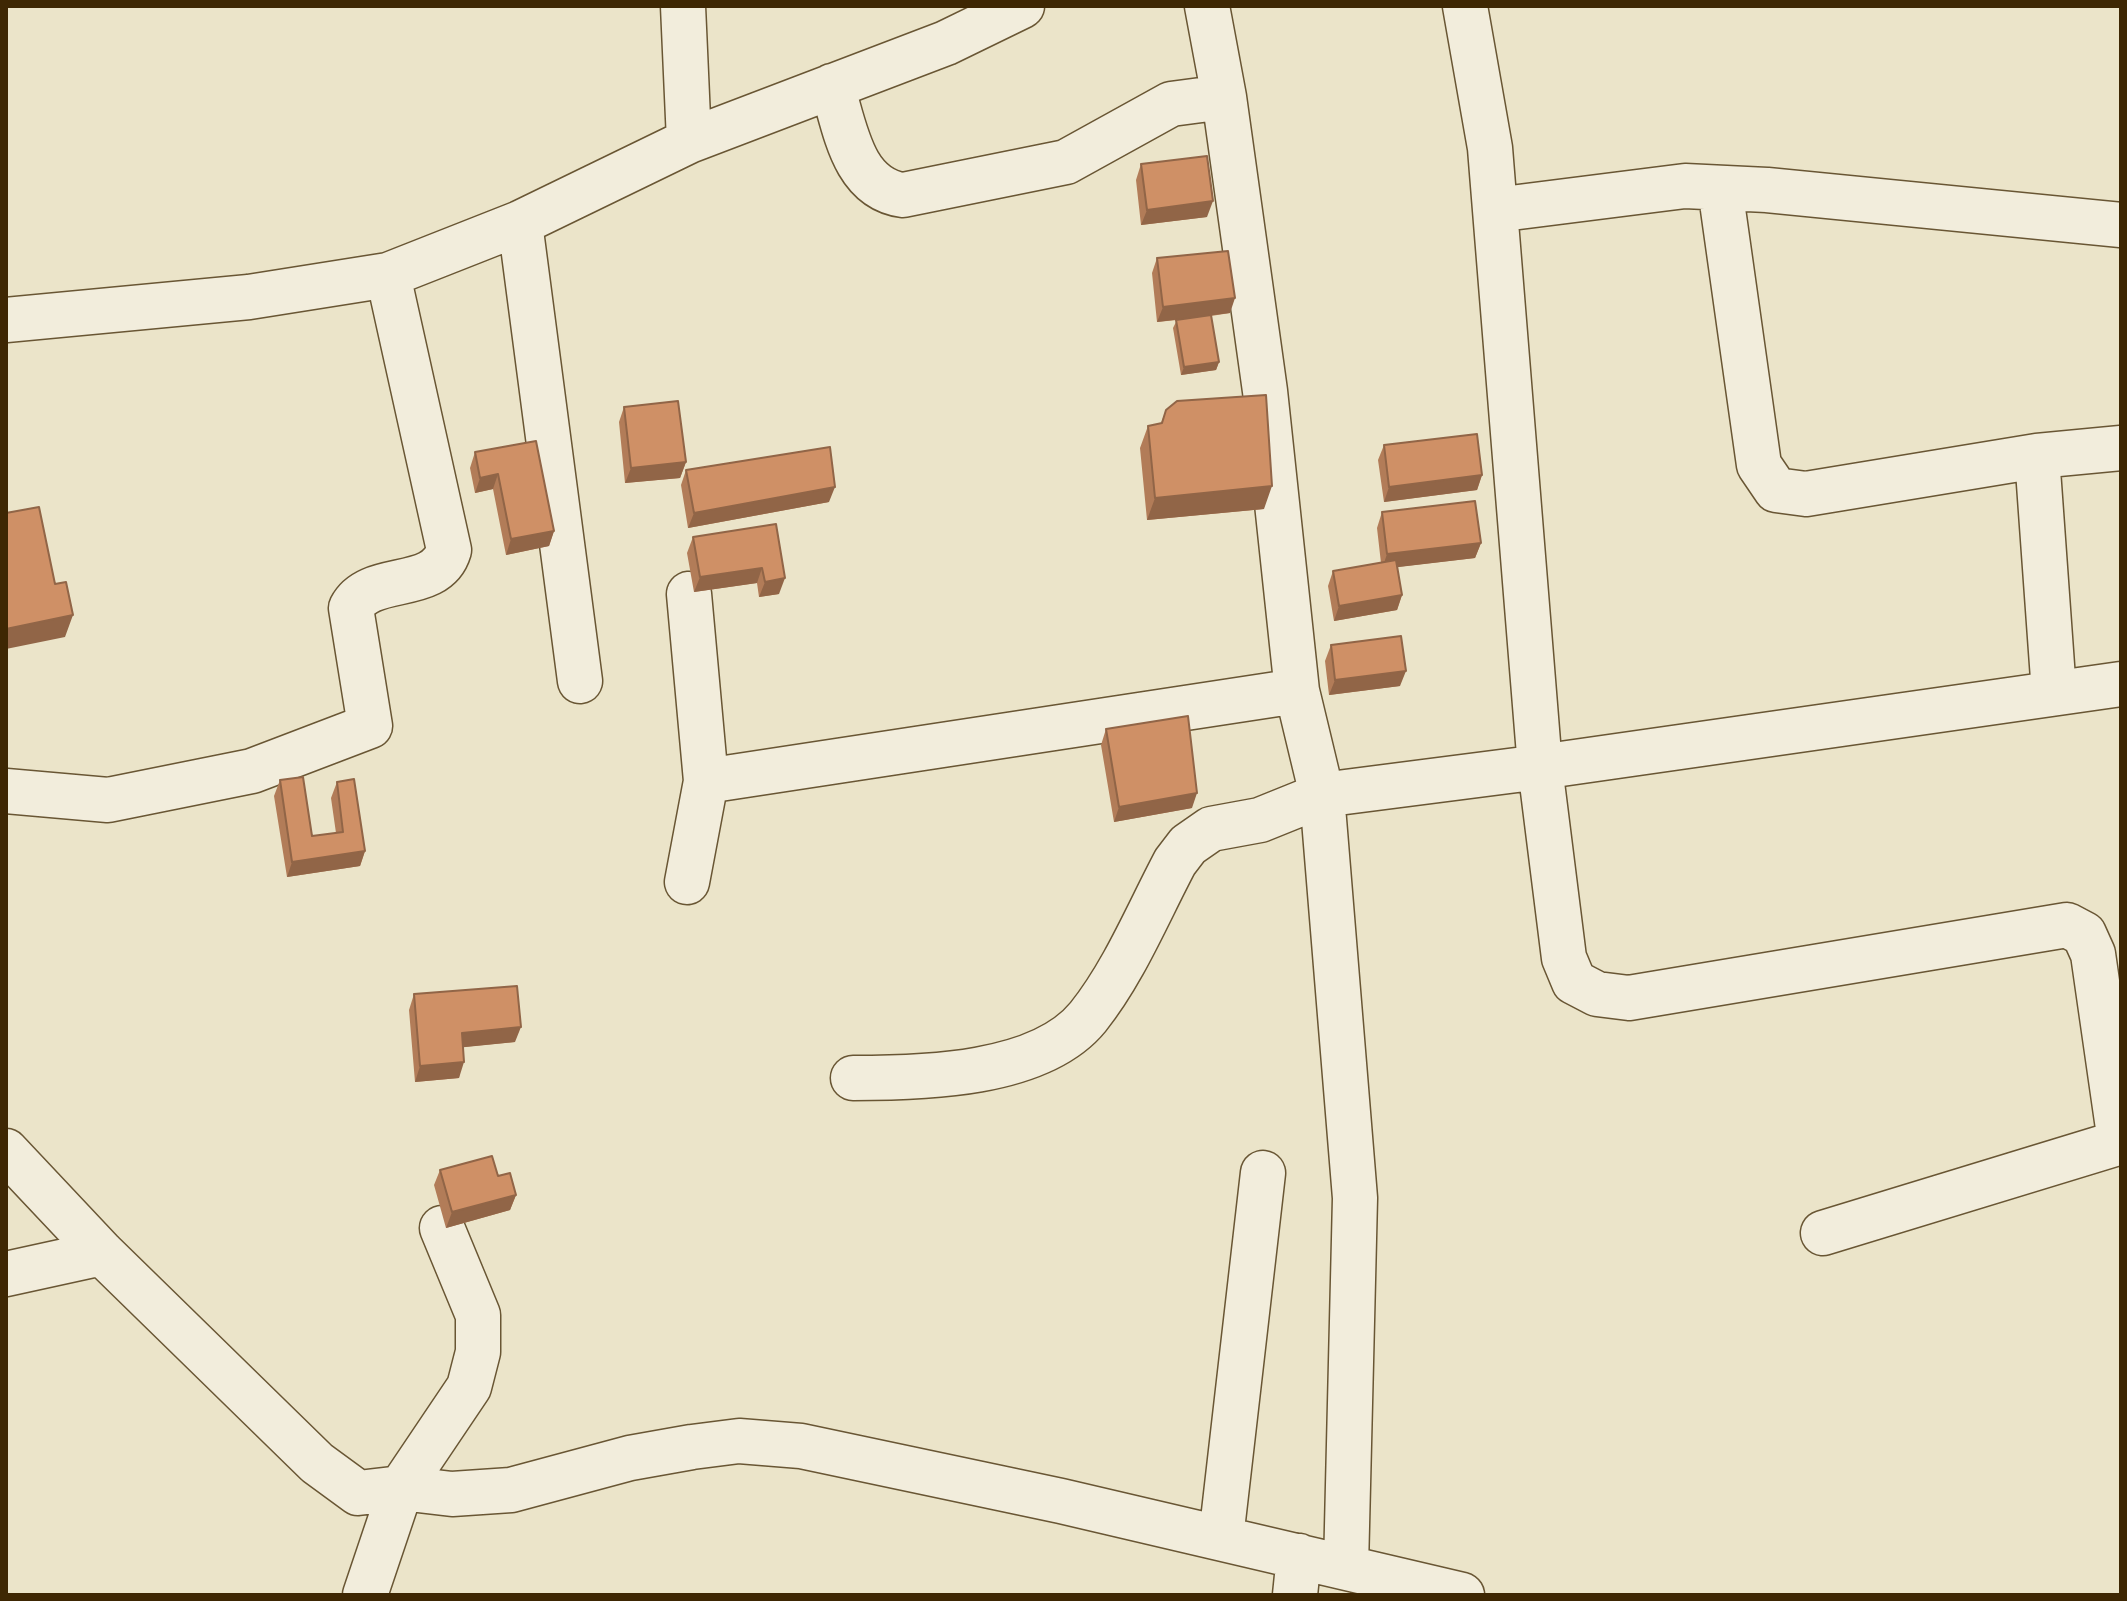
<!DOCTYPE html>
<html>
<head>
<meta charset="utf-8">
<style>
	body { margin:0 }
	#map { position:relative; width:2127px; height:1601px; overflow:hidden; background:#ebe4c9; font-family:"IM FELL French Canon",serif }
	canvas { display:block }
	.frame { position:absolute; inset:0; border:8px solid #3e2703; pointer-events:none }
</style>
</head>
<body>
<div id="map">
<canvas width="2127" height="1601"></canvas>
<div class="frame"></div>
</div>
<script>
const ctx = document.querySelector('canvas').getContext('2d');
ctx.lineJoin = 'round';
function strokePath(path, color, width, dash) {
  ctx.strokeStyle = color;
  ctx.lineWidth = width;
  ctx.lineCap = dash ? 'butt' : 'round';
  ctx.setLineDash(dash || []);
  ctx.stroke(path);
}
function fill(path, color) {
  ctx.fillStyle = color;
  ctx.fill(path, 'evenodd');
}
const minor = new Path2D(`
	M683,6L689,141
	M1207,6L1224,97L1265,391L1297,691L1322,795L1355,1198L1346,1567
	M1465,6L1490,148L1540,767L2121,684
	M832,86C845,127 852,188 903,195L1066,162L1171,104L1224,97
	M1720,188L1759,465L1776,490L1806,494L2037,456L2121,448
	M1495,210L1685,186L1767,190L2121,225
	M520,223L580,681
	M6,320L249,297L388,275L520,223L689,141L946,43L1022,6
	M2037,456L2054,693
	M706,781L1297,691
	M6,791L108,800L252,771L370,726L351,608C370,571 436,594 449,550L388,275
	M687,882L706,781L689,594
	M853,1078C922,1078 1040,1076 1088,1017C1124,972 1148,913 1175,862L1188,845L1211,829L1260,820L1322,795L1540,767L1564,958L1574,982L1597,994L1629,998L2067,925L2084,934L2093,954L2120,1142
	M6,1151L102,1253L317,1463L358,1493L401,1488L452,1494L511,1490L630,1458L692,1447L739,1441L801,1446L1061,1501L1462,1595
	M1823,1233L2121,1142
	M6,1274L102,1253
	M1221,1538L1263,1173
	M365,1595L401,1488L469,1387L478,1352V1315L442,1228
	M1295,1595L1299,1556`);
strokePath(minor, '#695634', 47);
strokePath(minor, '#f2eddc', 44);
fill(new Path2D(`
	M1141,164L1207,217L1141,225L1136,180Z
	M1157,258L1230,313L1211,316L1219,362L1216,370L1181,375L1173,328L1177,320L1157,322L1152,273Z
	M624,407L686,462L680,478L625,483L619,422Z
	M1166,410L1264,509L1147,520L1140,448L1148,426L1161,423Z
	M1384,445L1482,475L1477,490L1384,502L1378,460Z
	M475,452L554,531L549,546L506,555L493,489L475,493L470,468Z
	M686,470L829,502L688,528L681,485Z
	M1382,512L1481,543L1475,558L1397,567L1402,595L1397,610L1334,621L1328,586L1333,571L1381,563L1377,528Z
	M776,524L779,594L759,597L757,583L694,592L687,553L693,537Z
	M1331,645L1400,686L1329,695L1325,661Z
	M1106,729L1192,808L1114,822L1101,745Z
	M280,780L312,836L336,833L331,798L337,782L365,851L360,866L287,877L274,796Z
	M414,994L515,1042L463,1047L459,1078L415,1082L409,1010Z
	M440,1170L498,1176L516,1195L510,1210L446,1228L434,1185Z`), '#b27c58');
fill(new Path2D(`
	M1213,201L1207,217L1141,225L1147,210Z
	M1235,298L1230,313L1157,322L1163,307Z
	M1219,362L1216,370L1181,375L1184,367Z
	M686,462L680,478L625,483L631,468Z
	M498,474L493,489L475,493L480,478Z
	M1482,475L1477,490L1384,502L1389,487Z
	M1272,486L1264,509L1147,520L1155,498Z
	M835,487L829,502L688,528L694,513Z
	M554,531L549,546L506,555L511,539Z
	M1481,543L1475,558L1382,569L1387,554Z
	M762,568L757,583L694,592L700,577Z
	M785,578L779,594L759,597L765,582Z
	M1402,595L1397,610L1334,621L1339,606Z
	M73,615L65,637L6,649V629Z
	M1406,671L1400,686L1329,695L1335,680Z
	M1197,793L1192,808L1114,822L1119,807Z
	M365,851L360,866L287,877L292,862Z
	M521,1027L515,1042L456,1048L462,1033Z
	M464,1062L459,1078L415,1082L420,1066Z
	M516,1195L510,1210L446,1228L452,1212Z`), '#916547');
const building = new Path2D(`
	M1207,156L1213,201L1147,210L1141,164Z
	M1228,251L1235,298L1163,307L1157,258Z
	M1211,315L1219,362L1184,367L1176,320Z
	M1266,395L1272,486L1155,498L1148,426L1162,423L1166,410L1177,401Z
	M678,401L686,462L631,468L624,407Z
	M1477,434L1482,475L1389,487L1384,445Z
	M536,441L554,531L511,539L498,474L480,478L475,452Z
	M830,447L835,487L694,513L686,470Z
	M1475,501L1481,543L1387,554L1382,512Z
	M39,507L55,584L66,582L73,615L6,629V513Z
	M776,524L785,578L765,582L762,568L700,577L693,537Z
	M1396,560L1402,595L1339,606L1333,571Z
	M1401,636L1406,671L1335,680L1331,645Z
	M1188,716L1197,793L1119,807L1106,729Z
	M303,777L312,836L343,832L337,782L354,779L365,851L292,862L280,780Z
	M517,986L521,1027L462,1033L464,1062L420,1066L414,994Z
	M492,1156L498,1176L510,1173L516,1195L452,1212L440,1170Z`);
fill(building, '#cf9066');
strokePath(building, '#916547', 2);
</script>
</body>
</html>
